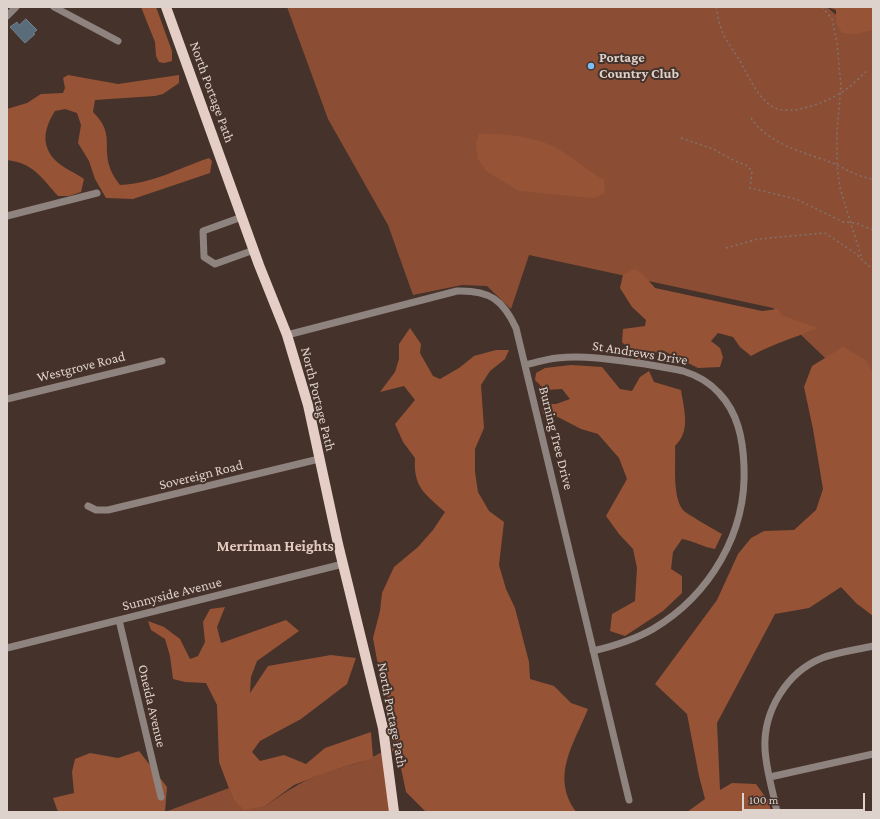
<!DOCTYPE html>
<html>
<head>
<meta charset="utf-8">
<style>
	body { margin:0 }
	#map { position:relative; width:880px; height:819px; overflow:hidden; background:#45322a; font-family:"Crimson Pro",serif }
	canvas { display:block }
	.frame { position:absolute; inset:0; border:8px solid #ded2cc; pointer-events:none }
	.scale { position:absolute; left:742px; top:793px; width:123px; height:18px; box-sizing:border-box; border:2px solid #ded2cc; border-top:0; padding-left:5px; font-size:12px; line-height:14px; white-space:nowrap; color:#ded2cc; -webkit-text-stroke:3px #45322a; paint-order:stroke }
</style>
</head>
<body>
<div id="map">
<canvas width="880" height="819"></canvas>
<div class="frame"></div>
<div class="scale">100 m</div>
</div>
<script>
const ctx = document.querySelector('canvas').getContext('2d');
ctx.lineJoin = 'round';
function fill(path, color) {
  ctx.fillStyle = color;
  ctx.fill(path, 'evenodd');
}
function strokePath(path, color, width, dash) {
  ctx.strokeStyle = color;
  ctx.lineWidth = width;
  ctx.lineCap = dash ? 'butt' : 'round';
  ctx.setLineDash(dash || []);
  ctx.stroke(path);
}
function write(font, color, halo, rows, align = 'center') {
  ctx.font = font + ' "Crimson Pro",serif';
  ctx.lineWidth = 4;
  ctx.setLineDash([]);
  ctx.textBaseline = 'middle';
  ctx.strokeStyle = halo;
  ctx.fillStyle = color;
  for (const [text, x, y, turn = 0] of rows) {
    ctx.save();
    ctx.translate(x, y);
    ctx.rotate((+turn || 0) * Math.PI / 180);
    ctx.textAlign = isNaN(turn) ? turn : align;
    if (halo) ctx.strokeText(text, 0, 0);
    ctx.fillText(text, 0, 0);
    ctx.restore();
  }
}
fill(new Path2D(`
	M287,7H827L843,21L873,14V404L773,308L529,255L511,309L487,286L462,285L413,295L388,225L328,119Z
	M382,752L390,812H165L229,788L233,799L265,806C284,793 300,782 321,774C342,767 364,763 382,752Z`), '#8b4e35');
fill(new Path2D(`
	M141,7H156L172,51V61L164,63L159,62L156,56L155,42Z
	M827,7H873V30L855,34L842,33L836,23V10Z
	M68,75L118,84L179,75V83L163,94L155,96L95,100L93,112C115,134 102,144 110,168C112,174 116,180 120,185C155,183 176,169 209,158L212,161L210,173L133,199L106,198L95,179L89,161L78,143L81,125L77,113L65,109L55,111C45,127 40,144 55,160C61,167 76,173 84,179L81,192L69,196H58C41,177 33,163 7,160V109L27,103L41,94L63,93L65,88L63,78Z
	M479,134C508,134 541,136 566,154C579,163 590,172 604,180L605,193L593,198L519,191L486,171L478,159L476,144Z
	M634,269L643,274L655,288L762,311L778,309L781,315L817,328C795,338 772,344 751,356L740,347L733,337L718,333L711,341L720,348L723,357L720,367L698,368L662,350L639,360L622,342L623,329L645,326L646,320L632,307L620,288L623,275Z
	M410,328L421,344L420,353L433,376L440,379L459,368L474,356L496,350H509L505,359L490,371L481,385L484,428L475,449V472L478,492L489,511L504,522L499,565L506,589L515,608L529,662L530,679L554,686L571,703L588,709C574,744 550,776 576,812H426L406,792L401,768L392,750L390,712L386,688L377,660L373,638L380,611L382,593L394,567L418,547L433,530L445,512C425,494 413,487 415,458L403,442L395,424L415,400L404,386L380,392L395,372L399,359V344Z
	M843,347L866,360L873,373V616L856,603L841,587L809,608L775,614L717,723L720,790L732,783L756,784L769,802L771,812H687L705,799L699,776L687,714L655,684L717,600L738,554L751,538L764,531L794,530L816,510L823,489L813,429L804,387L812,366Z
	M571,365L602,367L620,389L632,391L640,377L649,371L654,382L681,390C684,410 691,431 675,446C676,464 672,496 683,510C685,513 715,530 722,534L715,549C703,547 694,541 682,539L673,552L671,569L682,576V593L663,611L625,636L610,631L612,614L635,601L637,568L633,549L619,534L606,516L627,479L619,458L598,434L581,429L556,416L543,414L542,404H556L570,399L562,389L545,390L535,380L536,373L545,368Z
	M225,607L217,627L221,643L286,620L299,631L257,661L251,677L250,693L268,666L331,655L356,658L347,684L301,719L260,741L252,752L260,761L284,755L306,764L325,748L371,732L373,758L322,774L294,785L265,806L244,810L233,799L219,762L217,705L206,683L185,682L173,679L170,656L165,639L151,630L148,621L164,627L180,639L190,659L198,656L205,642L203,622L210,609Z
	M139,751L167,787L165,812H58L53,798L74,793L72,772L75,759L90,753L118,758Z`), '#975336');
const building = new Path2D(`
	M26,19L37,30L33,33L35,34L25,43L10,27L17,22L19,25Z`);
fill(building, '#5a6b7a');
strokePath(building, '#6e8090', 1);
strokePath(new Path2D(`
	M716,7C718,14 718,22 721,28C725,42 736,52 742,65C750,79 758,98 773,107C790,117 827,102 842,92C852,86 860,77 868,70
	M822,7L832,19L837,43L841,86L837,131V167L840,188L862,259
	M751,118C768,144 803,152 830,162C845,168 857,177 873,179
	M681,138L713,149L735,161L746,165L752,171L750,188L796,199L843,222L856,223L873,230
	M726,248L758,239L825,233L855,253L873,270`), '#82726b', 1.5, [2, 3]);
strokePath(new Path2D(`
	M54,7L118,41
	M7,16L16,7
	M7,216L97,193
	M242,217L203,231L204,257L215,264L254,250
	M287,335L457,291C490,290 503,300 516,328L629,800
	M525,365C535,363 546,359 557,358C587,355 616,360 645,364C657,366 671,368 683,371C696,375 710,383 719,393C738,413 743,439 744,466C747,533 710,595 653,629C634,640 614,646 593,651
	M7,399L162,361
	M88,506L96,510H108L319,459
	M119,620L161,797
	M7,648L343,564
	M770,777L873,754
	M777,812C773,791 766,770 765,749C763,711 787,672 822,658C838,652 856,650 873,646`), '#8e837f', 7);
strokePath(new Path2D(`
	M166,7L259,265L287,335L308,405L338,544L383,728L394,812`), '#e4cec6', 10);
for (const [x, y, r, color] of [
	[591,66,4,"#7bbef8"]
]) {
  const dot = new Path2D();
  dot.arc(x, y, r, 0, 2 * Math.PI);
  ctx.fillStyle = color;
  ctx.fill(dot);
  strokePath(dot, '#45322a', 1.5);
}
write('bold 14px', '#ded2cc', '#45322a', [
	["Portage",599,58],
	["Country Club",599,74]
], 'left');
write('14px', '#ded2cc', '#45322a', [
	["North Portage Path",212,92,70],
	["St Andrews Drive",640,353,9],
	["Westgrove Road",81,367,-14],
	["North Portage Path",318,399,76],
	["Burning Tree Drive",556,438,76],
	["Sovereign Road",201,475,-14],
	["Sunnyside Avenue",172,594,-14],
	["Oneida Avenue",152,706,77],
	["North Portage Path",392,715,79]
]);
write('bold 15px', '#e4cac0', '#45322a', [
	["Merriman Heights",275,546]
]);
</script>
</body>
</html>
